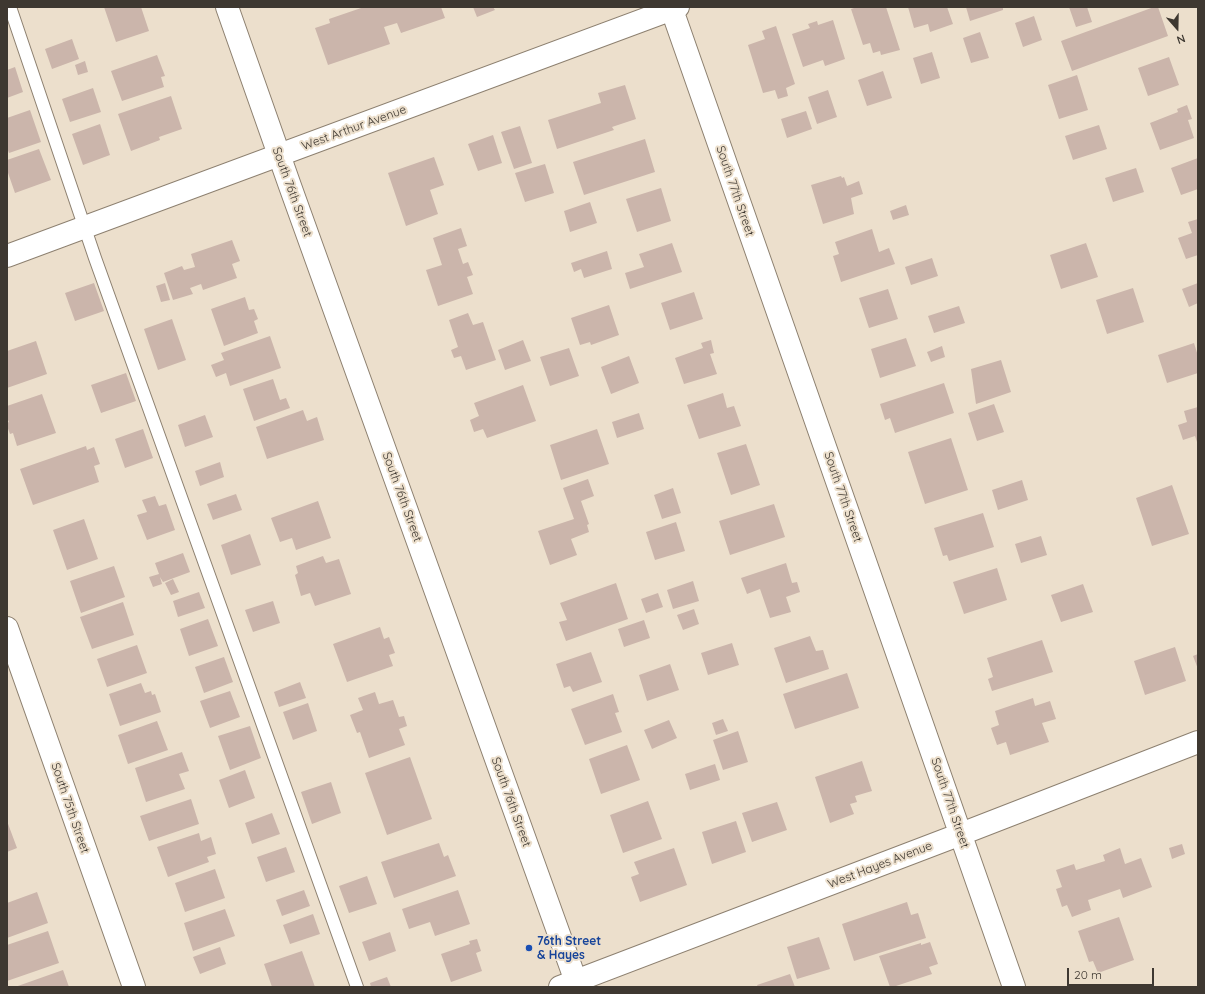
<!DOCTYPE html>
<html>
<head>
<meta charset="utf-8">
<style>
	body { margin:0 }
	#map { position:relative; width:1205px; height:994px; overflow:hidden; background:#ecdfcc; font-family:Quicksand,sans-serif }
	canvas { display:block }
	.frame { position:absolute; inset:0; border:8px solid #3e3831; pointer-events:none }
	.north { position:absolute; left:1157px; top:8px; width:40px; height:40px; -webkit-text-stroke:3px #ecdfcc; paint-order:stroke; rotate:160deg; font-size:11px; font-weight:700; line-height:16px; text-align:center; color:#3e3831 }
	.north::after { content:''; display:block; margin:auto; width:14px; height:18px; background:#3e3831; clip-path:polygon(50% 0,100% 100%,50% 72%,0 100%) }
	.scale { position:absolute; left:1067px; top:968px; width:87px; height:18px; box-sizing:border-box; border:2px solid #3e3831; border-top:0; padding-left:5px; font-size:12px; line-height:14px; white-space:nowrap; color:#3e3831; -webkit-text-stroke:3px #ecdfcc; paint-order:stroke }
</style>
</head>
<body>
<div id="map">
<canvas width="1205" height="994"></canvas>
<div class="frame"></div>
<div class="north">N</div>
<div class="scale">20 m</div>
</div>
<script>
const ctx = document.querySelector('canvas').getContext('2d');
ctx.lineJoin = 'round';
function fill(path, color) {
  ctx.fillStyle = color;
  ctx.fill(path, 'evenodd');
}
function strokePath(path, color, width, dash) {
  ctx.strokeStyle = color;
  ctx.lineWidth = width;
  ctx.lineCap = dash ? 'butt' : 'round';
  ctx.setLineDash(dash || []);
  ctx.stroke(path);
}
function write(font, color, halo, rows, align = 'center') {
  ctx.font = font + ' Quicksand,sans-serif';
  ctx.lineWidth = 4;
  ctx.setLineDash([]);
  ctx.textBaseline = 'middle';
  ctx.strokeStyle = halo;
  ctx.fillStyle = color;
  for (const [text, x, y, turn = 0] of rows) {
    ctx.save();
    ctx.translate(x, y);
    ctx.rotate((+turn || 0) * Math.PI / 180);
    ctx.textAlign = isNaN(turn) ? turn : align;
    if (halo) ctx.strokeText(text, 0, 0);
    ctx.fillText(text, 0, 0);
    ctx.restore();
  }
}
fill(new Path2D(`
	M104,7H141L149,31L116,42Z
	M364,7H441L445,18L401,33L397,23L384,27L390,44L328,65L315,28L330,23L329,19Z
	M473,7H493L495,10L477,17Z
	M857,7H886L900,50L881,55L880,51L873,53L870,43L863,45L851,9Z
	M908,7H947L953,24L930,32L928,24L914,28Z
	M966,7H1003V10L970,21Z
	M1069,7H1087L1092,22L1076,27Z
	M1154,7H1158L1168,36L1072,71L1061,41Z
	M1034,16L1042,40L1023,47L1015,23Z
	M833,20L845,59L825,66L823,60L803,67L792,34L810,28L808,24L817,21L818,25Z
	M776,26L795,84L786,88L788,96L778,99L775,90L763,93L748,45L765,39L762,31Z
	M980,32L989,58L971,63L963,38Z
	M72,39L79,59L52,69L45,49Z
	M932,52L940,78L921,84L913,58Z
	M157,55L165,76L161,77L164,87L122,101L111,71Z
	M1169,57L1179,85L1148,96L1138,68Z
	M85,61L88,72L78,75L75,65Z
	M15,67L23,92L7,98V70Z
	M883,71L892,98L867,106L858,80Z
	M1077,75L1088,110L1059,119L1048,85Z
	M625,85L636,119L612,127L614,130L557,149L548,120L601,103L598,93Z
	M93,88L101,112L70,122L62,99Z
	M828,90L837,117L817,124L808,97Z
	M171,96L182,129L159,137L160,140L131,151L118,114Z
	M1187,105L1192,119L1188,120L1194,138L1160,150L1150,123L1178,112L1177,109Z
	M30,110L41,142L9,153L7,148V118Z
	M806,111L812,129L787,138L781,119Z
	M100,124L110,155L83,165L72,134Z
	M1099,125L1107,149L1073,160L1065,136Z
	M520,126L532,163L514,169L501,132Z
	M493,135L502,163L478,171L468,144Z
	M645,139L655,172L584,195L573,162Z
	M39,149L51,180L15,193L7,170V160Z
	M434,157L444,185L430,190L438,214L406,226L388,173Z
	M1198,158V189L1181,195L1171,168Z
	M545,164L554,193L525,202L515,173Z
	M1136,168L1144,192L1113,202L1105,178Z
	M841,176L842,178L844,177L847,186L859,181L863,194L851,198L854,214L823,224L811,185Z
	M661,188L671,221L637,232L626,199Z
	M590,202L597,223L570,232L564,211Z
	M906,205L909,215L893,220L890,211Z
	M1198,219V255L1186,259L1178,238L1192,233L1188,222Z
	M461,228L467,246L458,249L463,264L468,262L473,275L467,277L473,294L438,306L426,270L442,265L433,238Z
	M872,229L879,252L889,248L895,264L841,282L833,256L839,254L835,242Z
	M232,240L240,261L232,264L237,278L203,290L201,284L190,288L193,294L173,300L164,273L182,266L184,270L195,267L191,254Z
	M672,243L682,272L630,289L625,273L644,267L639,254Z
	M1086,243L1098,277L1061,289L1050,255Z
	M607,251L612,269L584,278L581,269L574,272L571,263Z
	M932,258L938,276L911,285L905,267Z
	M94,283L104,311L75,321L65,293Z
	M165,283L170,300L161,302L156,286Z
	M1198,283V303L1189,307L1182,289Z
	M1133,288L1144,322L1107,334L1096,300Z
	M888,289L898,319L869,328L859,298Z
	M694,292L703,319L670,330L661,303Z
	M245,297L249,310L254,309L258,319L254,321L258,333L224,346L211,309Z
	M609,305L619,335L591,345L590,342L580,345L571,318Z
	M959,306L965,323L934,333L928,316Z
	M468,313L473,325L483,322L496,360L466,370L461,356L454,358L451,350L458,347L449,320Z
	M172,319L186,360L158,370L144,329Z
	M270,336L281,368L230,386L226,373L216,377L211,365L224,360L221,353Z
	M906,338L916,366L880,378L871,349Z
	M523,340L531,361L505,370L498,350Z
	M711,340L714,353L710,354L717,374L684,384L675,358L703,348L701,343Z
	M36,341L47,374L7,388V351Z
	M1194,343L1198,356V373L1167,383L1158,355Z
	M942,346L945,357L931,362L927,352Z
	M569,348L579,376L550,386L540,357Z
	M629,356L639,383L611,394L601,367Z
	M1001,360L1011,392L976,404L971,369Z
	M126,373L136,401L101,413L91,385Z
	M273,379L280,400L286,398L290,408L254,421L243,389Z
	M944,383L954,413L895,433L890,418L885,420L880,404Z
	M523,385L536,421L487,438L483,429L474,432L470,420L479,416L474,403Z
	M723,393L727,408L734,406L741,426L699,439L687,405Z
	M42,394L56,433L17,446L13,433L10,434L7,426V423L9,422L7,418V406Z
	M994,404L1004,432L977,441L968,413Z
	M1198,407V445L1195,436L1183,440L1178,425L1187,422L1184,411Z
	M303,410L307,421L317,417L324,440L267,459L256,427Z
	M639,413L644,429L617,438L612,422Z
	M205,415L213,437L185,447L178,425Z
	M143,429L153,458L125,468L115,439Z
	M597,429L609,464L561,480L550,445Z
	M951,438L968,490L925,504L908,452Z
	M746,444L760,485L731,495L717,453Z
	M86,446L87,450L94,447L100,464L94,466L99,482L33,505L20,469Z
	M220,462L224,477L200,486L195,471Z
	M588,479L594,496L581,501L589,524L587,525L589,532L571,539L577,555L550,565L538,531L574,519L563,488Z
	M1022,480L1028,500L998,510L992,490Z
	M1172,485L1189,534L1152,546L1136,498Z
	M673,488L681,513L662,519L654,495Z
	M236,494L242,510L213,520L207,504Z
	M155,496L159,506L166,504L175,530L147,540L137,515L147,512L142,500Z
	M318,501L331,538L296,550L292,538L280,542L271,518Z
	M774,504L785,537L730,555L719,521Z
	M983,513L994,547L949,561L947,555L943,556L934,528Z
	M84,519L98,559L67,570L53,530Z
	M676,522L685,551L655,560L646,532Z
	M250,534L261,565L231,575L221,545Z
	M1041,536L1047,555L1021,563L1015,544Z
	M183,553L190,572L163,582L160,577L162,584L153,587L149,577L159,574L155,563Z
	M323,556L326,563L339,559L351,594L315,606L310,593L301,596L295,575L298,573L296,566Z
	M786,563L792,583L797,582L800,592L786,597L791,612L770,618L760,589L747,594L741,578Z
	M114,566L125,597L81,613L70,581Z
	M997,568L1007,600L964,614L953,582Z
	M173,579L179,592L171,595L165,583Z
	M693,581L699,601L673,609L667,590Z
	M616,583L628,619L566,641L559,622L567,620L560,603Z
	M1083,584L1093,612L1061,622L1051,595Z
	M199,592L205,608L178,617L173,601Z
	M658,593L663,607L646,613L641,599Z
	M273,601L280,623L253,632L245,610Z
	M123,602L134,635L92,649L80,617Z
	M694,609L699,624L683,630L677,615Z
	M208,619L218,646L189,656L180,629Z
	M644,620L650,638L624,647L618,629Z
	M380,627L384,639L389,637L395,653L389,655L393,666L347,682L333,644Z
	M810,636L816,651L823,650L829,669L786,683L774,648Z
	M1042,640L1053,672L992,691L988,679L993,677L987,658Z
	M732,643L739,665L708,675L701,653Z
	M137,645L147,673L107,687L97,659Z
	M1175,647L1186,681L1145,695L1134,661Z
	M591,652L602,682L573,692L570,686L564,688L556,664Z
	M1198,654V669L1193,656Z
	M224,657L233,682L204,693L195,667Z
	M670,664L679,690L647,701L639,675Z
	M847,673L859,708L795,729L783,694Z
	M300,682L306,698L279,707L274,692Z
	M141,683L145,693L151,691L152,695L155,694L161,712L120,726L109,694Z
	M230,691L240,717L210,728L200,701Z
	M375,692L379,704L393,700L399,717L404,716L407,726L399,729L405,745L369,758L360,732L357,733L350,715L363,710L358,698Z
	M613,694L619,712L615,713L622,732L585,745L571,709Z
	M1033,698L1035,706L1050,701L1056,719L1042,723L1049,742L1010,755L1006,742L997,745L991,728L999,725L995,711Z
	M308,703L317,731L293,740L283,712Z
	M723,719L728,731L716,735L712,723Z
	M669,720L677,738L652,749L644,730Z
	M157,721L168,750L128,764L118,735Z
	M250,726L261,758L230,770L218,736Z
	M738,731L748,762L723,770L713,740Z
	M627,745L640,780L601,794L589,759Z
	M182,752L189,771L179,774L185,789L146,802L135,768Z
	M410,757L432,819L387,835L365,773Z
	M862,761L872,791L855,796L857,802L850,804L854,814L830,823L815,777Z
	M715,764L720,780L690,790L685,774Z
	M245,770L255,798L229,808L219,780Z
	M331,782L341,813L312,824L301,792Z
	M191,799L199,824L149,841L140,816Z
	M648,801L662,839L623,853L610,815Z
	M777,802L787,830L752,842L742,813Z
	M272,813L280,834L252,844L245,823Z
	M7,821L17,848L7,852Z
	M736,821L746,852L712,864L702,832Z
	M199,833L201,841L211,837L216,854L207,857L209,862L168,877L157,847Z
	M439,843L444,857L448,855L456,876L394,898L381,862Z
	M1182,844L1185,854L1172,859L1169,848Z
	M286,847L295,872L266,882L257,857Z
	M674,848L687,885L640,902L631,877L639,874L634,862Z
	M1120,848L1125,864L1141,858L1152,887L1123,898L1120,889L1088,900L1091,910L1072,917L1067,905L1062,907L1056,889L1062,887L1056,870L1074,864L1076,870L1105,861L1103,855Z
	M215,869L225,898L185,912L175,883Z
	M367,876L377,904L349,913L339,886Z
	M304,890L310,906L282,916L276,900Z
	M458,890L470,924L435,936L430,922L409,929L402,909Z
	M37,892L48,923L7,938V903Z
	M907,902L911,915L918,913L926,938L854,961L842,924Z
	M225,909L235,936L193,951L184,923Z
	M313,914L320,934L290,944L283,925Z
	M1119,917L1134,960L1098,973L1093,961L1089,962L1078,931Z
	M48,931L59,963L7,981V945Z
	M390,932L396,951L369,961L362,942Z
	M819,937L830,969L797,979L787,947Z
	M477,939L481,951L476,953L482,971L451,982L441,954L470,944L469,941Z
	M930,942L938,964L929,967L932,974L893,987H890L879,956L921,943V945Z
	M220,947L226,964L200,974L193,957Z
	M302,951L315,987H272L264,964Z
	M63,970L69,987H15Z
	M790,974L795,987H758L757,985Z
	M387,977L391,987H371L370,983Z`), '#cbb5ab');
const service = new Path2D(`
	M10,7L95,258L357,987`);
const minor = new Path2D(`
	M671,7L1014,987
	M7,256L678,7
	M7,628L134,987
	M560,987L961,834L1198,742`);
const secondary = new Path2D(`
	M227,7L290,186L578,987`);
strokePath(service, '#8d8070', 14);
strokePath(minor, '#8d8070', 24);
strokePath(secondary, '#8d8070', 24);
strokePath(service, '#fff', 12);
strokePath(minor, '#fff', 22);
strokePath(secondary, '#fff', 22);
for (const [x, y, r, color] of [
	[529,948,4,"#1a4fb4"]
]) {
  const dot = new Path2D();
  dot.arc(x, y, r, 0, 2 * Math.PI);
  ctx.fillStyle = color;
  ctx.fill(dot);
  strokePath(dot, '#ecdfcc', 1.5);
}
write('12px', '#3e3831', '#ecdfcc', [
	["West Arthur Avenue",354,128,-20],
	["South 77th Street",735,191,71],
	["South 76th Street",292,192,70],
	["South 76th Street",402,497,70],
	["South 77th Street",843,497,71],
	["South 76th Street",511,802,70],
	["South 77th Street",950,803,71],
	["South 75th Street",70,808,71],
	["West Hayes Avenue",880,865,-21]
]);
write('bold 12px', '#164399', '#ecdfcc', [
	["76th Street",537,941],
	["& Hayes",537,955]
], 'left');
</script>
</body>
</html>
